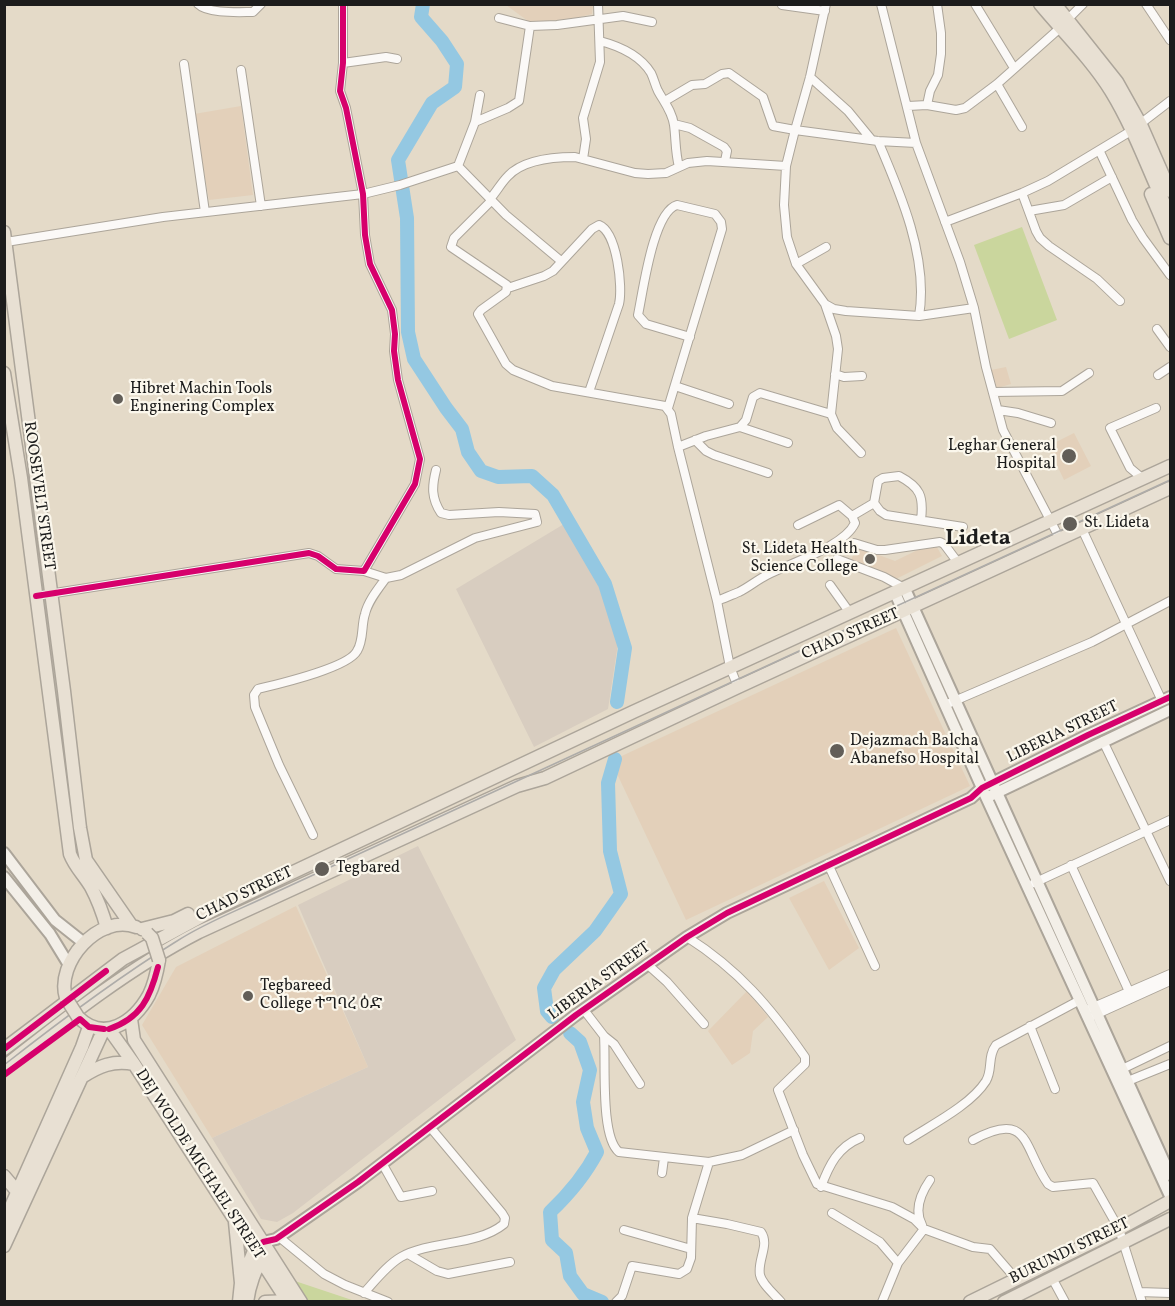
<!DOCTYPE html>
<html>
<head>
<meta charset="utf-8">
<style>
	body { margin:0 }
	#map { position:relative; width:1175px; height:1306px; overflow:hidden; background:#e4dac8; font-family:Vollkorn,serif }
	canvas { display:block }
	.frame { position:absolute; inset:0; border:6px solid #1c1c1c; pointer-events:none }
</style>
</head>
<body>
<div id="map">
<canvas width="1175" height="1306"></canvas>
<div class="frame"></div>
</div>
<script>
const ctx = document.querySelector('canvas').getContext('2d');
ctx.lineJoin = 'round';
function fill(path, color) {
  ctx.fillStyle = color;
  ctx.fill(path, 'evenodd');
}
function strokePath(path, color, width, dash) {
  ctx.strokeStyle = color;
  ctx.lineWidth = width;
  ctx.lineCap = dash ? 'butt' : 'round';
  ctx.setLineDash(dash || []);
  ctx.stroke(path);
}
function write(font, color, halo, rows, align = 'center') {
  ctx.font = font + ' Vollkorn,"Noto Serif Ethiopic",serif';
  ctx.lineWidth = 4.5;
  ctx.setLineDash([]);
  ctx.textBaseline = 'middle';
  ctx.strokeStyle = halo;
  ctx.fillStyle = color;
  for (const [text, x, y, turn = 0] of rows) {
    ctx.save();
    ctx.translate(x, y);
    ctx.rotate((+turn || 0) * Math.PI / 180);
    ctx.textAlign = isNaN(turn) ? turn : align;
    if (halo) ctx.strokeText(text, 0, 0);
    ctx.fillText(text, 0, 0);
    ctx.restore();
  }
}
fill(new Path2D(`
	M506,5L593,4V5L592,14L571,19L534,22L528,21Z
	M241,106L253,195L209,200L194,114Z
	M1006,367L1011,384L997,388L991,370Z
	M1074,433L1091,466L1064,480L1048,446Z
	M934,542L942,556L896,579L850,562L857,547L895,561Z
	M896,628L970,786L686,920L611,761Z
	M824,881L859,948L829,970L789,898Z
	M296,906L368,1067L212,1138L142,1025L176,967Z
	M747,991L768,1017L753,1031L750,1053L732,1065L708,1031Z`), '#e3d0ba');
fill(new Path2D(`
	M564,524L598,583L618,644L608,709L534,747L456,589Z
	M418,846L516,1040L293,1213L277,1222L261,1219L212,1138L368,1067L298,905Z`), '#d8cdc0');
fill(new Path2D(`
	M1022,227L1057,320L1009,339L974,245Z
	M289,1279L355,1301H304Z`), '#cad69d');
strokePath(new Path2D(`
	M423,4L421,17L442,41L457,64L455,87L432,103L398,160L407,218L408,332L414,359L446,408L462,429L468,452L481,471L498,477L532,476L553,495L605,584L625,648L617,702
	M552,1017L547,1011L544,988L554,970L595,931L621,894L610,851L608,783L615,759
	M570,1033L580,1042L590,1070L583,1102L587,1128L597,1152C585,1175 569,1194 550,1212L552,1240L566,1253L570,1276L583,1294L602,1302`), '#94c8e2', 14);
const street = new Path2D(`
	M198,4C208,14 239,12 253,12L261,4
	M881,4L916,143L960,262L974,308L986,367L1003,430L1060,539
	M975,4L1014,68
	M1146,4L1170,40
	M782,5L825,11
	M499,18L530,26L557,25L623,16L652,22
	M1068,19L1083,4
	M600,41C619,46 640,55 651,73C654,79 655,85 658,91C664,102 672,111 674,125C676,140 675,151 679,167
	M343,63L386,57L397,59
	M184,64L205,212
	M241,70L261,206
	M810,77L848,111L871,139
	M997,84L1022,127
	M665,101L692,85L705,84L722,74L729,73L763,97L773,126L795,130L810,77L826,4
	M927,105L930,91L938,75L941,54V33L937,4
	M908,106L927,105L956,110L965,108L997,84L1060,28
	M475,122L508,108L519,101L530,26
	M674,124L690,128L724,147L727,151L725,161
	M878,141C900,192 929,259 919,316
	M1100,152L1132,220L1143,238L1170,275
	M583,159L586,139L583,118L600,62L598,4
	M458,166L506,215L561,261
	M786,166L784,205L787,237L796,264L825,304L834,309L846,311L919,316L974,308
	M1022,193L1036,231L1040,238L1049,246L1097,279L1120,301
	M490,199C497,191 501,183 508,176C523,160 554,157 575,157L635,173L648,174L666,173L688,163L707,161L786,166L795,130L878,141L916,143
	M491,201L454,238L451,247L507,285L506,292L481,310L478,314L506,364L513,370L552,386L665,406L671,414L678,447L717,601L730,667L738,687
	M1029,211L1064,205L1112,177
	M945,222L1022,193L1048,181L1131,131L1170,101
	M6,242L163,217L363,194L400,185L458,166L475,122L480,95
	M796,264L826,247
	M508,288L544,276L553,271L592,229L599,225C617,232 623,287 619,304L589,392
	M825,304L836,336L838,349L831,414L837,428L861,453
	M1157,329L1170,347
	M835,374L844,377L862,376
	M1158,375L1170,367
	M675,386L729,404
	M993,392L1062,391L1089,373
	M668,408L722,229L721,222L715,214L677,205C653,212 643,292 638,315L646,324L690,337
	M998,410L1018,413L1051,423
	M740,427L788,443
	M695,440L706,451L714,455L768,473
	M678,447L706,436L740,427L746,420L753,397L760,393L831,414
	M1142,478L1130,468L1110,428L1156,408
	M874,503L878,481L883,478L899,476C920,487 924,496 921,520
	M852,516L874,503L880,511L886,515L963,527
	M1082,529L1162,701
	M854,543L877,550H885L940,542L944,544L959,564
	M837,559L884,577L904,588
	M386,578L401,575L475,538L537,522L535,514L499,512L449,515L441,513C431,498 432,486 436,470
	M830,585L850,613
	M36,596L309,553L318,556L336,569L364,571L415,484L420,459L398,380L394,351L395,334L392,310L370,264L365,235L363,194L346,108L340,91L343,63V4
	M717,601C724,598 732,595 739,592C749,587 757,580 767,575C790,563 844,547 855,523L852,516L839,505L798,525
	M945,705L1092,642L1170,601
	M1103,741L1170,881
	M313,835L279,765L255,707L254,695L258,689C278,684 348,668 357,651C364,640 361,626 365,614C368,601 378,589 386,578L364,571
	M828,864L875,966
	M1071,865L1132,998
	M1034,883L1170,820
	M687,937C739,970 770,1007 805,1057V1064L778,1090L803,1155L817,1184L892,1207L914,1219L924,1229L973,1247L990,1249L1016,1279
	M647,964L667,982L704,1024
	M1089,1009L1170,974
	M584,1010L604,1036L614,1044L640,1084
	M1095,1015L1170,981
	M1030,1026L1055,1089
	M604,1036C606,1062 600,1137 619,1152L709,1162L742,1155L794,1130
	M1118,1071L1170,1046
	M1123,1083L1170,1064
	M908,1140C931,1125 971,1105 986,1081C993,1069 987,1057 996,1045L1080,1000
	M973,1140C1030,1109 1023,1148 1048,1184L1053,1187L1093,1183L1119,1229L1142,1302
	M382,1163L401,1197L432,1191
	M662,1173L664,1158
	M821,1187C829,1165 838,1147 860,1138
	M832,1213L880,1242L898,1263
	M692,1218L727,1224L761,1232C770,1245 757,1260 760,1275C762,1284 774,1294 781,1302
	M922,1225C914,1210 921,1193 930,1180
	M624,1230L691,1249
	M279,1237L324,1274L345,1285L388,1302
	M408,1254L437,1271L448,1274L510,1262
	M1052,1278L1065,1302
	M1139,1292L1170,1293
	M364,1293C375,1281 387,1265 401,1257C432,1240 477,1246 504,1224L505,1218L502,1213L430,1127
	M616,1302L622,1296L632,1266L679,1274L687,1269L691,1258L692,1218L709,1162
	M882,1302L898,1263L924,1229`);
const secondary = new Path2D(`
	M905,589L1170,1175
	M895,593L986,797L1170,1196
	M992,795L1170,710
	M4,853L55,920L84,943
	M4,877L50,934L69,965
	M263,1242L276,1239L358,1182L576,1015L687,937L727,913L971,798L982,788L1088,735L1170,697`);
const primary = new Path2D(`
	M1040,4C1064,33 1091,59 1111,91C1135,130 1150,175 1170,216
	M1055,4L1117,82L1141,125L1170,191
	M1151,194L1170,238
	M4,232L64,691L80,828L86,860L131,925
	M4,373L21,478L70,854C75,867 84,875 91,887C98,900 103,914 107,928
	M142,929L174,921L188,914
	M66,998C55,963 99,913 136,927
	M78,1017C104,1043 134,1022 149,995C154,985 157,972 159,960
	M131,1019L134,1040L301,1302
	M109,1029L134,1064L288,1302
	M4,1049L123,959L217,908L633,712L1170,466
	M4,1067C66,1018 129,968 199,932L517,786L545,778L738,687L1170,488
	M82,1077C99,1066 113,1060 134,1064
	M4,1176L21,1196
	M4,1222L82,1047L89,1027
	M235,1222L241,1283L239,1302
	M4,1246L104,1029
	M241,1282L254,1251L258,1247
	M247,1302C249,1287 255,1267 265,1256
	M265,1302L288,1301L291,1299
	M970,1302L1119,1229L1170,1201
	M1004,1302L1170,1219`);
strokePath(street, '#aca59a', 10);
strokePath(secondary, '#aca59a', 14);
strokePath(primary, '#aca59a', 15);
strokePath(street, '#fbf9f7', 8);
strokePath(secondary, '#f3efe8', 10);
strokePath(primary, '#e8e0d3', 12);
strokePath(new Path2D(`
	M4,1065C60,1021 117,978 177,941C206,922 241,909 272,894L1170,480`), '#aeaca9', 1.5);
const primaryBridge = new Path2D(`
	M147,933L152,938L159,960
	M66,998L78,1017`);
strokePath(primaryBridge, '#aca59a', 15, []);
strokePath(primaryBridge, '#e8e0d3', 12);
strokePath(new Path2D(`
	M36,596L309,553L318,556L336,569L364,571L415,484L420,459L398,380L394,351L395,334L392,310L370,264L365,235L363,194L346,108L340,91L343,63V4
	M109,1029C141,1018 150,998 158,967
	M4,1049L106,971
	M4,1075L80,1019L89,1027L104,1029
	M263,1242L276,1239L358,1182L576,1015L687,937L727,913L971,798L982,788L1088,735L1170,697`), '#d6006c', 6);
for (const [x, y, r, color] of [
	[118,399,6,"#625e58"],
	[1069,456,8,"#625e58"],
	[1070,524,8,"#625e58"],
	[870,559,6,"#625e58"],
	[837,751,8,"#625e58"],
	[322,869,8,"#625e58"],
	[248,996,6,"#625e58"]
]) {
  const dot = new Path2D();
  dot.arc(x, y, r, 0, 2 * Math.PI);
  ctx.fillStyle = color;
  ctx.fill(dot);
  strokePath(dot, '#fbf7ec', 2);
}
write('16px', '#1c1c1c', '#fbf7ec', [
	["Hibret Machin Tools",130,390],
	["Enginering Complex",130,408],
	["Leghar General",1056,447,"right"],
	["Hospital",1056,465,"right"],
	["St. Lideta",1084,524],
	["St. Lideta Health",858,550,"right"],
	["Science College",858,568,"right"],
	["Dejazmach Balcha",850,742],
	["Abanefso Hospital",850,760],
	["Tegbared",336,869],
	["Tegbareed",260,987],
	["College ተግባረ ዕድ",260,1005]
], 'left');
write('16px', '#1c1c1c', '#fbf7ec', [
	["ROOSEVELT STREET",38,496,82],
	["CHAD STREET",851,635,-24],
	["LIBERIA STREET",1063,733,-26],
	["CHAD STREET",245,895,-26],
	["LIBERIA STREET",600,982,-36],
	["DEJ WOLDE MICHAEL STREET",199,1165,57],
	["BURUNDI STREET",1070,1252,-26]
]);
write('bold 22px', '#1c1c1c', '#fbf7ec', [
	["Lideta",978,540]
]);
</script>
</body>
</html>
